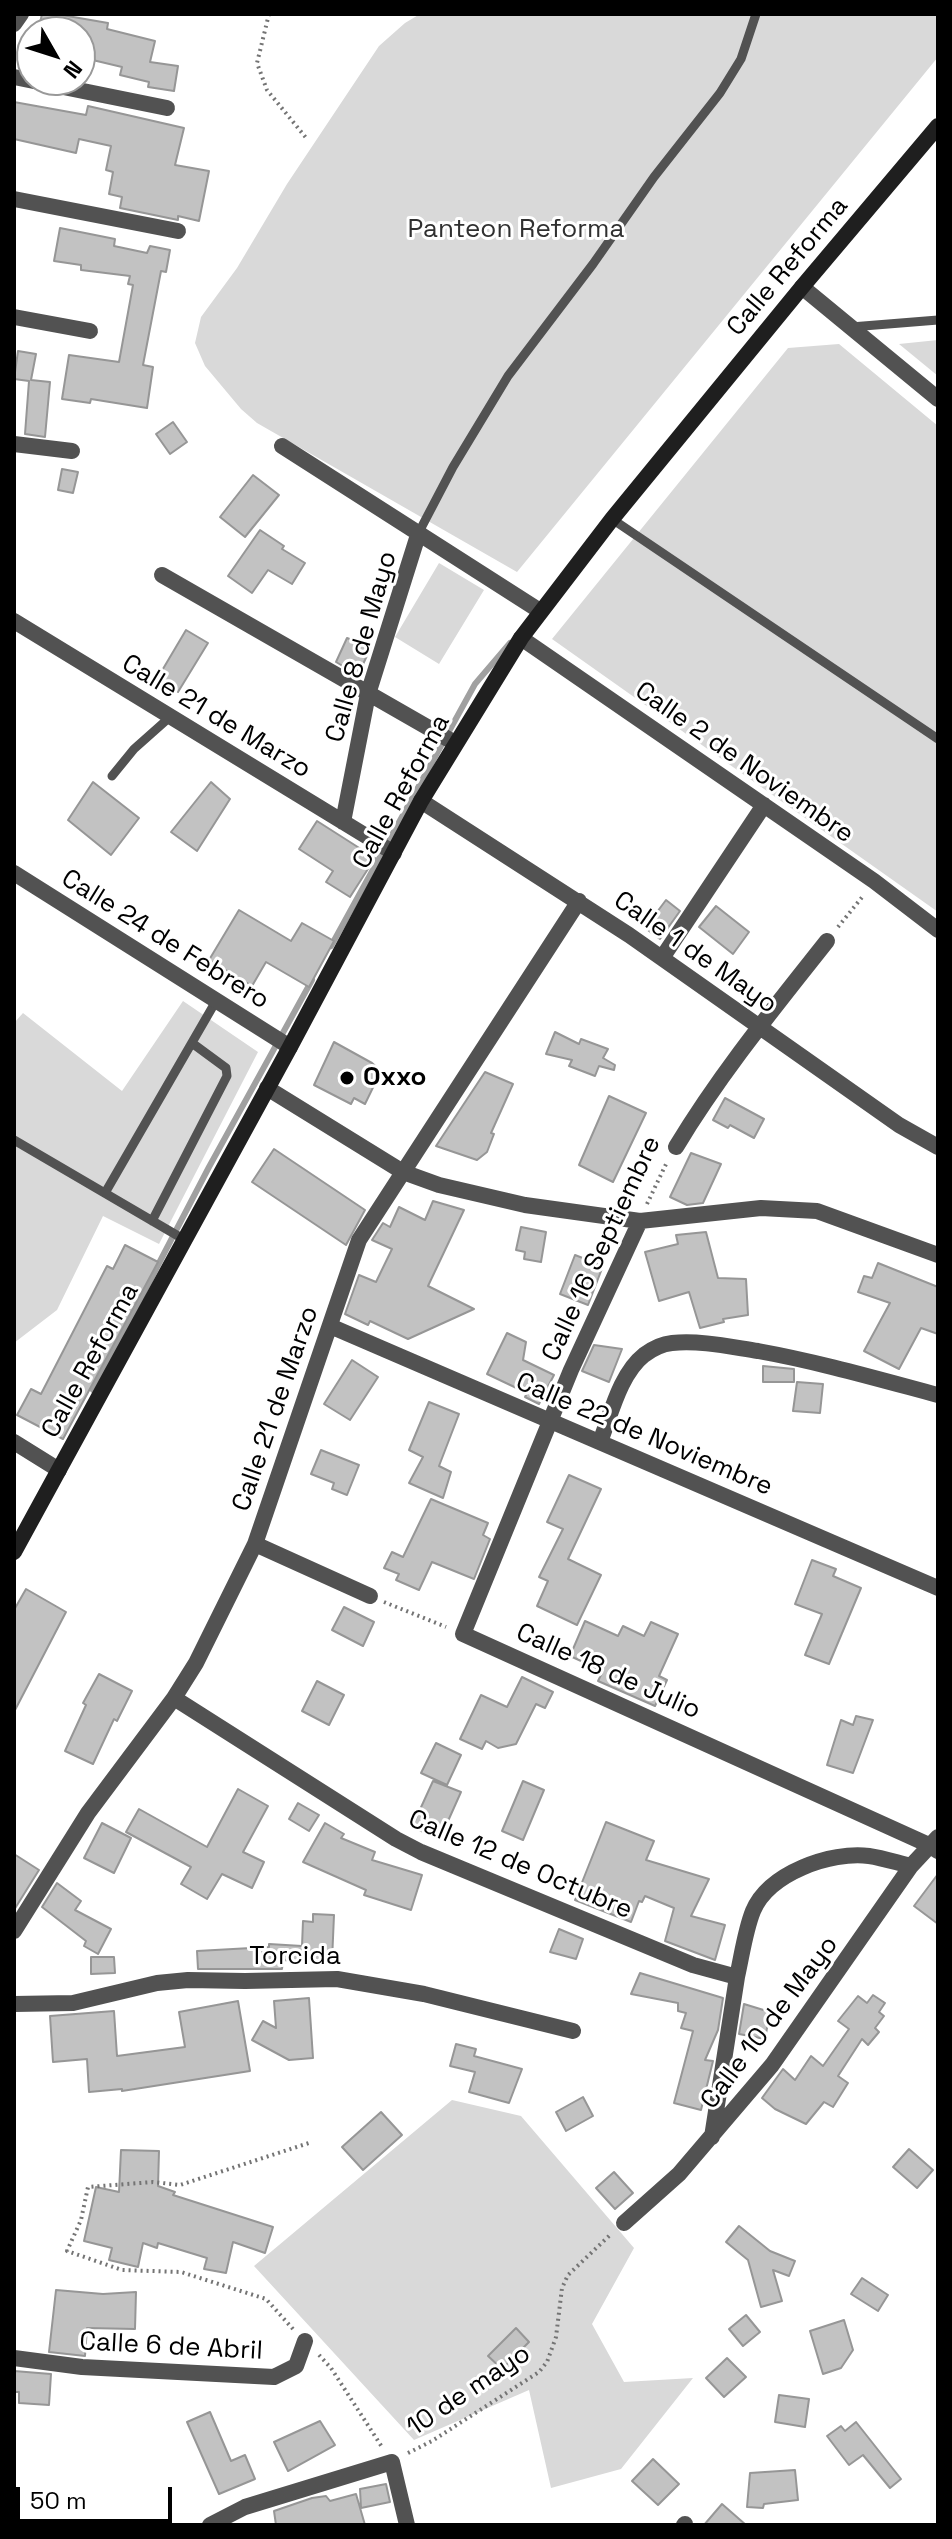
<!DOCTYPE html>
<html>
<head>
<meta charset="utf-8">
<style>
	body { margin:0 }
	#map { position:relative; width:952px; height:2539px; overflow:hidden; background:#fff; font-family:"Space Grotesk",sans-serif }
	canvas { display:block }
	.frame { position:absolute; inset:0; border:16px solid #000; pointer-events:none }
	.north { position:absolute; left:16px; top:16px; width:80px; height:80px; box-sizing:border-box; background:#fff; border:2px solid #999; border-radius:50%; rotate:129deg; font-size:22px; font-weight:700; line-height:32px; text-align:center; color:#000 }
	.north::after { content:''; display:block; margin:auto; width:28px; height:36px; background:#000; clip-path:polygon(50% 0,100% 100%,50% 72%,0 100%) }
	.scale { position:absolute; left:16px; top:2487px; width:156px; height:36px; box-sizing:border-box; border:4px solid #000; border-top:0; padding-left:10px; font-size:24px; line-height:28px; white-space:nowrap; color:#000; -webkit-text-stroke:6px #fff; paint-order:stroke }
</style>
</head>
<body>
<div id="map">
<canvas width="952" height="2539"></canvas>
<div class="frame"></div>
<div class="north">N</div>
<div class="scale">50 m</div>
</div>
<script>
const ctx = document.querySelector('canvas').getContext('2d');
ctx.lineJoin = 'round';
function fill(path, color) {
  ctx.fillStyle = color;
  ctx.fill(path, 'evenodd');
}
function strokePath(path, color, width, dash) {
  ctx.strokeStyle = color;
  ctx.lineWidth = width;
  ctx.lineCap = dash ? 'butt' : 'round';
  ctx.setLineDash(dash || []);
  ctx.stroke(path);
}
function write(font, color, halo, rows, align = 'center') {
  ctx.font = font + ' "Space Grotesk",sans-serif';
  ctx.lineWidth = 6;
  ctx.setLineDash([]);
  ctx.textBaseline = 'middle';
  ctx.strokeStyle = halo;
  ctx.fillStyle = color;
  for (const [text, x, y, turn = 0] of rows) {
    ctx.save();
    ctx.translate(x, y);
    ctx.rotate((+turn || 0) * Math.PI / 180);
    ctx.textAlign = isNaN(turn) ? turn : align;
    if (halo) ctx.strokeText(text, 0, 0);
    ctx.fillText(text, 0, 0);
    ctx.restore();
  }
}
fill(new Path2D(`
	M420,14H938V57L517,572L257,423L241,409L205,366L195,343L201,317L237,268L287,184L379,46L405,23Z
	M938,340V376L899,344Z
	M839,344L938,426V912L552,639L788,348Z
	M439,563L484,590L439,664L395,637Z
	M183,1001L258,1052L159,1244L103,1216L57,1310L14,1343V1023L23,1013L122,1091Z
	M452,2100L521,2116L634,2248L592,2324L624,2382L693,2378L621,2469L551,2488L529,2390L414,2440L254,2266Z`), '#d9d9d9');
strokePath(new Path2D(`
	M331,946L475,684L510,643
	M93,1390L209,1167L312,980`), '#a0a0a0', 6);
const building = new Path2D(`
	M42,14H56L108,23L107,29L155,41L150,62L178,66L174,91L148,87L149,82L120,75L122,67L80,57V32H38Z
	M14,102L86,115L88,106L184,128L175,165L209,171L199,221L178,216V220L120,208L122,197L109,194L113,172L106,170L111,146L79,139L76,153L14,139Z
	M60,228L115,239L114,246L147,253L150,246L170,250L166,272L161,271L143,365L153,367L147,408L91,399L90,403L62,399L69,355L119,362L133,285L128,284L130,276L81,270V265L54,261Z
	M18,351L36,354L31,380L50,382L45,437L25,434L29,381L14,379Z
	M173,422L187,442L170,454L156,434Z
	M62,469L78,472L73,493L58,490Z
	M253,475L279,495L245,537L220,517Z
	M260,530L284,546L282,549L305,563L292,584L268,570L252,593L228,576Z
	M186,630L208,643L178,692L157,679Z
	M347,638L371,647L358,675L336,662Z
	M93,782L139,818L111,855L68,820Z
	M211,782L230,799L197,851L171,832Z
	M317,821L375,858L350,897L326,882L333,871L299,849Z
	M666,900L680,911L660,939L645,928Z
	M716,906L749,932L733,954L699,927Z
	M239,910L291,941L302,923L334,941L309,987L266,962L252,986L209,960Z
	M555,1032L579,1044L581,1039L608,1049L603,1058L615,1065L614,1070L599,1066L595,1076L569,1066L572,1060L546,1054Z
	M334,1042L372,1063L381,1071L365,1104L354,1098L351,1104L314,1085Z
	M485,1072L513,1084L491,1133L494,1134L487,1152L477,1160L436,1146Z
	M609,1096L646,1113L613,1182L579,1165Z
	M725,1098L764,1119L754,1138L730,1125L728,1128L713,1120Z
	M274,1149L365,1210L346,1245L252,1182Z
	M691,1153L721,1164L703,1203L687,1205L670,1197Z
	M433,1201L464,1210L428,1286L474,1309L408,1339L370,1321L368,1325L345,1314L359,1275L376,1282L392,1249L372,1240L383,1223L390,1227L399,1207L425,1220Z
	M521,1227L546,1232L541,1262L524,1259L525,1252L516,1250Z
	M706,1232L718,1278L746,1279L748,1315L723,1319L724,1322L700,1328L689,1292L659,1301L645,1252L678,1244L676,1235Z
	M125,1245L158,1262L63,1439L17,1415L31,1389L41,1394L107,1266L113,1269Z
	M575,1255L603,1266L588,1305L560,1294Z
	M878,1263L938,1287V1334L921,1328L899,1369L864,1351L890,1303L858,1292L864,1276L872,1278Z
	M507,1333L526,1342L523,1360L554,1375L539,1404L525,1397L527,1393L487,1374Z
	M594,1345L622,1349L609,1382L582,1371Z
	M352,1360L378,1377L350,1420L324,1404Z
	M763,1366L794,1369V1382H763Z
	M797,1382L823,1384L820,1413L793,1411Z
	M429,1402L459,1414L439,1466L451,1472L443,1498L409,1483L423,1457L409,1450Z
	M321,1450L359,1465L347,1495L332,1489L334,1483L311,1474Z
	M569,1475L601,1489L568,1559L601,1575L577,1625L537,1606L548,1581L539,1577L563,1529L547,1522Z
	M431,1499L488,1523L483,1535L490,1539L474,1579L432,1562L419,1590L396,1580L399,1574L384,1568L392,1552L403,1557Z
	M812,1560L836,1569L833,1576L861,1588L829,1664L805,1655L822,1614L795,1604Z
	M26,1589L66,1612L14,1712V1610Z
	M344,1607L374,1622L363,1646L332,1630Z
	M585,1621L618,1636L623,1626L644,1636L651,1622L678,1634L659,1676L667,1680L655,1706L598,1681L603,1671L570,1656Z
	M99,1674L132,1691L117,1721L114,1719L93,1764L65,1751L86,1705L83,1703Z
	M522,1677L553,1692L545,1708L536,1704L516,1744L498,1748L486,1741L482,1749L460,1739L481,1695L507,1707Z
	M317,1681L344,1695L329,1725L302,1711Z
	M856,1716L873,1720L853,1773L827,1765L841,1720L853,1725Z
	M436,1743L461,1755L447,1785L421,1773Z
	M433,1781L461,1792L440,1839L412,1827Z
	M523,1781L544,1790L523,1840L502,1831Z
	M238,1789L268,1806L243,1852L264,1862L252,1888L222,1874L207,1899L181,1884L191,1867L126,1832L139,1809L207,1847Z
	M298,1803L319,1815L309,1831L289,1819Z
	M606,1822L654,1841L646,1860L709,1879L691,1916L725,1925L715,1960L665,1941L674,1908L645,1896L642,1902L639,1901L631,1922L575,1900Z
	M102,1823L131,1838L114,1873L84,1858Z
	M325,1823L344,1834L341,1838L375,1852L372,1860L422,1875L411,1910L364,1895L366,1890L303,1862Z
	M14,1854L39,1870L14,1910Z
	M938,1874V1924L914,1906Z
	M57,1883L81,1901L75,1910L111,1929L98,1954L84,1946L86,1941L42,1907Z
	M313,1914L334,1915L332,1961L283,1960L282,1969H198L197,1951L269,1947V1944L302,1946L303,1921L313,1922Z
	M559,1929L583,1939L576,1959L550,1952Z
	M91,1957H114L115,1973L91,1974Z
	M640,1973L723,1998L718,2030L705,2060L713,2061L701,2110L674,2103L693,2031L681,2028L686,2013L678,2011V2003L631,1994Z
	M873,1995L885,2003L879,2012L884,2016L875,2028L879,2032L868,2045L862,2039L838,2076L848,2083L833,2107L824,2102L806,2124L775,2109L762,2098L783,2069L795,2080L811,2056L823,2066L849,2029L838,2021L858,1996L867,2003Z
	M309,1998L313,2058L289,2060L252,2040L263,2021L276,2028L274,2001Z
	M238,2001L250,2071L122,2091V2089L89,2092L87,2059L53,2062L50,2016L114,2011L117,2056L185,2047L179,2012Z
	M744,2004L770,2012L765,2039L739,2034Z
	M456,2044L476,2049L474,2056L522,2069L509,2103L469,2092L475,2072L450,2066Z
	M583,2097L593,2116L566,2131L556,2112Z
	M381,2112L402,2135L363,2170L342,2147Z
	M909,2149L933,2170L917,2188L893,2167Z
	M121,2150L159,2151L158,2186L175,2192L173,2195L273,2227L265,2253L233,2242L226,2273L204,2269L207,2258L158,2243L157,2248L143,2243L138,2267L109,2260L112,2248L84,2241L96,2187L119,2192Z
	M614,2172L633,2193L615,2209L596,2188Z
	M739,2226L770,2251L795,2261L789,2276L773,2270L782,2301L761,2307L748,2260L726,2242Z
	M862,2278L888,2295L878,2311L851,2294Z
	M56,2290L103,2294L136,2292L135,2329L87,2328L85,2356L49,2352Z
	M746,2315L760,2332L743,2346L729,2329Z
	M844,2320L853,2350L841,2368L823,2374L810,2331Z
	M516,2328L529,2342L502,2369L488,2356Z
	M727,2358L746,2377L724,2397L706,2378Z
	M14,2371L51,2374L49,2405L19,2403V2392H14Z
	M779,2395L809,2399L805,2427L775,2422Z
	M210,2412L231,2461L245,2455L255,2479L219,2494L187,2422Z
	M320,2421L335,2445L288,2471L274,2442Z
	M856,2422L901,2479L890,2488L863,2455L849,2465L827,2436L841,2426L845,2431Z
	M653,2459L679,2484L658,2505L632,2481Z
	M795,2470L798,2500L764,2504L763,2508L747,2507L750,2473Z
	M386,2484L390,2502L361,2508L360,2489Z
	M356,2494L365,2525H276L274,2511L312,2498L326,2496L330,2501Z
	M722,2504L746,2525H704Z`);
fill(building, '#c2c2c2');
strokePath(building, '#969696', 2);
strokePath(new Path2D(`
	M269,14L257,63L267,90L307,139
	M838,927L863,896
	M647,1204L667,1162
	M384,1602L446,1627
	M293,2329L266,2299L181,2272L122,2270L67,2251L81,2220L88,2187L153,2182L180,2185L312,2142
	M319,2355L331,2368L382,2447
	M408,2453L432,2441L539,2372L547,2362L556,2337L562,2288L568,2275L610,2235`), '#747474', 4, [2, 4]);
strokePath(new Path2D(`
	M851,327L938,320
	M612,519L938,739
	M419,532L453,467L508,376L593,264L654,177L720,93L741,59L756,14
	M112,776L134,749L170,717
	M14,1140L185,1240
	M105,1193L216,1001
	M152,1221L227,1076L226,1068L192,1043`), '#525252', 9);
strokePath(new Path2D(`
	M14,24L21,14
	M14,77L167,108
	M14,199L178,231
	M802,287L938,399
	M14,317L90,331
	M14,444L72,451
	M282,446L540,611
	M162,575L455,743
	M14,621L394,853
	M521,638L874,881L938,930
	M421,801L629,935L899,1125L938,1147
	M343,822L368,694L419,532
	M14,873L290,1047
	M662,958L764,805
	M267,1088L403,1172L439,1185L525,1205L640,1221L761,1208L817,1211L938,1255
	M676,1147C720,1074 774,1008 827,941
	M640,1221L571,1370L463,1634L929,1845L938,1851
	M330,1326L938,1588
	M14,1442L59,1470
	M600,1442C611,1414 620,1374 644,1355C652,1349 662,1344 672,1343C700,1340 731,1347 758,1351C819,1362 878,1379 938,1395
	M255,1544L370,1596
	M174,1698L396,1839L421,1852L693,1965L737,1977C742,1955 745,1931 753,1911C769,1873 831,1851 869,1856C883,1858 898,1863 911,1866
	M14,1931L88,1813L174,1698L196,1663L255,1544L359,1240L579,901
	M14,2004L73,2003L157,1983L188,1980L245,1981L337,1979L424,1994L573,2031
	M712,2137L737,1977
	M624,2223L679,2174L772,2065L911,1866L938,1837
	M14,2358L82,2367L274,2377L296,2366L305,2341
	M210,2525L245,2507L392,2462L407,2525
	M684,2525L685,2524`), '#525252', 16);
strokePath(new Path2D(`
	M14,1552L290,1047L421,801L521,638L612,519L802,287L938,126`), '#1f1f1f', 16);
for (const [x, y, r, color] of [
	[347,1078,8,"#000"]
]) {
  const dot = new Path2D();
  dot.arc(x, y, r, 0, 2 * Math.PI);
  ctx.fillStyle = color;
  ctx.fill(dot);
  strokePath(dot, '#fff', 3);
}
write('26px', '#303030', '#fff', [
	["Panteon Reforma",516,230]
]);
write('26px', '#000', '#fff', [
	["Calle Reforma",788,267,-50],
	["Calle 8 de Mayo",362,647,-74],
	["Calle 21 de Marzo",216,717,31],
	["Calle 2 de Noviembre",744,763,35],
	["Calle Reforma",402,792,-61],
	["Calle 24 de Febrero",165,940,32],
	["Calle 1 de Mayo",695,953,35],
	["Calle 16 Septiembre",602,1249,-65],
	["Calle Reforma",91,1361,-61],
	["Calle 21 de Marzo",276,1409,-71],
	["Calle 22 de Noviembre",644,1435,23],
	["Calle 18 de Julio",608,1672,24],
	["Calle 12 de Octubre",520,1865,23],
	["Torcida",295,1957],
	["Calle 10 de Mayo",770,2023,-53],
	["Calle 6 de Abril",171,2347,3],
	["10 de mayo",469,2391,-34]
]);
write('bold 26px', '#000', '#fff', [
	["Oxxo",363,1078]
], 'left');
</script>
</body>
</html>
